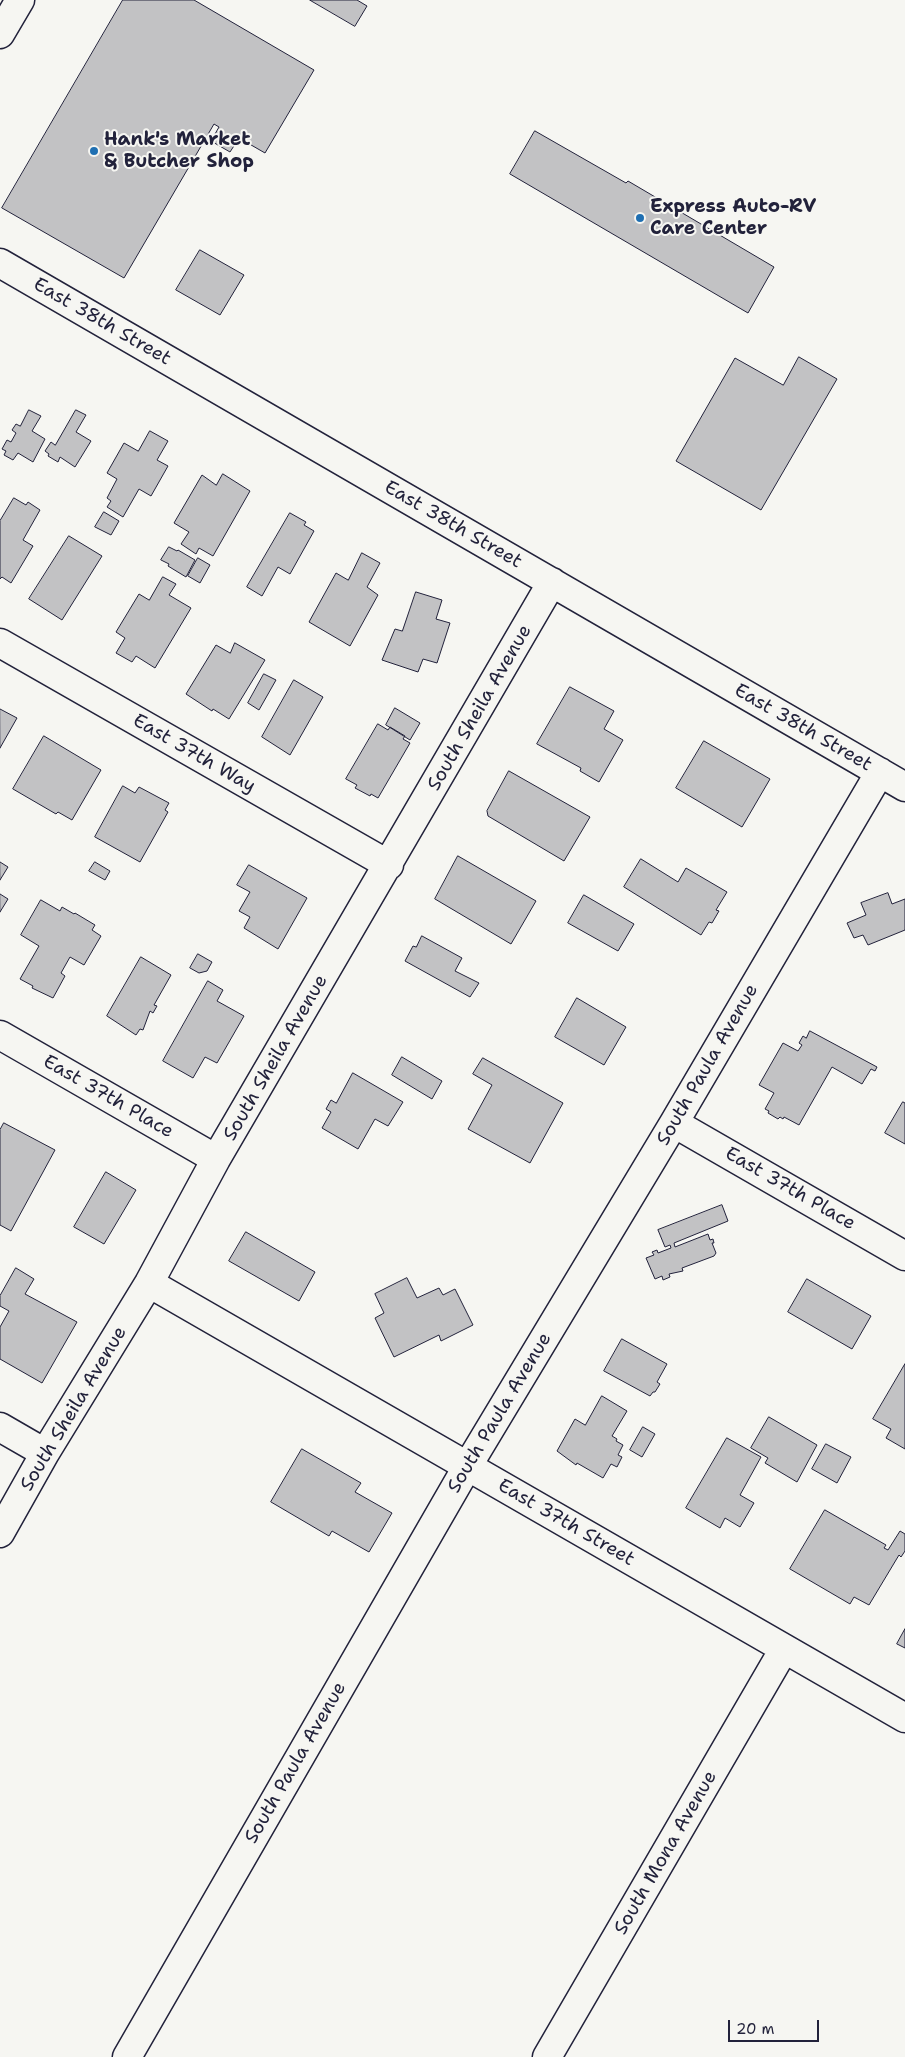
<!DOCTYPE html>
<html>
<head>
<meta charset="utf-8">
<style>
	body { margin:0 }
	#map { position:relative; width:905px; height:2057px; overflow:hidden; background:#f6f6f2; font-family:"Shantell Sans",sans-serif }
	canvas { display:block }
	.scale { position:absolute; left:728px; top:2020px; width:91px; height:22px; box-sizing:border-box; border:2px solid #22223b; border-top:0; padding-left:6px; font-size:15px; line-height:18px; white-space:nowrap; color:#22223b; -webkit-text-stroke:4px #f6f6f2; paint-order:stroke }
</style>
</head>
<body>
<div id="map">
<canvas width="905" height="2057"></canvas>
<div class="scale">20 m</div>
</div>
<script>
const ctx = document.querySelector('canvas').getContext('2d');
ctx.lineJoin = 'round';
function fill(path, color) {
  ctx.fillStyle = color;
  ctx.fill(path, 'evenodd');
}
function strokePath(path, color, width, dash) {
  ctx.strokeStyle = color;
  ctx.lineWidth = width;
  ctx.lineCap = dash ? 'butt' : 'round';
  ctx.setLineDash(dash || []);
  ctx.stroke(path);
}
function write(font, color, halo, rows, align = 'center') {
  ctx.font = font + ' "Shantell Sans",sans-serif';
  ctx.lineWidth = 4;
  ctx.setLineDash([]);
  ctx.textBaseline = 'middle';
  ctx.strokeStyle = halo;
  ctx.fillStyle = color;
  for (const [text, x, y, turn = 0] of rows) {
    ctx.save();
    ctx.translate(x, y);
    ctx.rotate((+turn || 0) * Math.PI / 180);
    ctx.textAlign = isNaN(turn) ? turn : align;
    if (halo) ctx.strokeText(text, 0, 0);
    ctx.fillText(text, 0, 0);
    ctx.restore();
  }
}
const building = new Path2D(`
	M123,0H194L314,70L265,153L239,138L230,152L211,141L219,127L214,124L124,278L2,208Z
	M310,0H357L367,6L355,26Z
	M535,131L626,183L628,181L774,267L748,313L510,174Z
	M200,250L244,275L220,315L176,290Z
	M799,357L837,379L761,510L676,461L735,358L783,385Z
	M29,410L41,416L32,431L45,439L33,462L18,453L13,460L4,455L6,451L2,449L7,440L11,442L16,433L12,430L16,424L20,426Z
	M76,410L86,415L76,432L91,441L75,467L60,457L58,462L48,456L49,454L45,451L51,442L55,445Z
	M150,431L168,441L157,460L168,466L151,496L139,489L123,517L107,507L111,501L107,498L117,479L107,473L124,443L138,451Z
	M223,474L250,491L213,556L199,548L196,554L181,544L189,532L174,523L202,475L216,485Z
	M14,498L26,505L28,502L40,510L23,540L33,546L11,583L2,577L0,579V521Z
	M104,512L119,521L111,535L95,527Z
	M290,513L306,522L304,525L314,531L290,574L278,567L262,596L247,587Z
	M69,536L102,556L62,620L29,599Z
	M169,547L177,551L178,550L195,560L186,577L168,566L169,564L161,560Z
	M362,553L380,563L367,587L378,595L350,646L309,622L336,573L348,580Z
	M198,558L210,565L200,583L188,576Z
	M163,577L176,584L169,595L191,608L155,668L136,656L132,662L116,653L125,638L116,632L139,594L149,600Z
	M416,592L442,600L436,619L450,623L437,663L423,659L418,672L382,660L395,629L402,631Z
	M235,643L265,660L229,719L213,709L212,711L186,694L216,645L230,653Z
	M264,674L276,680L259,710L248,703Z
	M294,680L323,697L290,755L262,737Z
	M570,687L614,711L604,729L623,740L599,782L580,771L581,768L537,744Z
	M395,708L420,723L410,740L386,725Z
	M0,709L17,718L0,748Z
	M378,724L388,730L390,727L405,736L403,739L410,743L378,798L371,794L370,796L355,788L357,785L346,779Z
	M44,736L101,770L72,820L58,812L56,814L13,789Z
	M704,741L770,779L742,827L676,788Z
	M509,771L590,817L564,861L488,816L487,811Z
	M123,786L135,793L139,787L169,803L165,810L168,812L140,862L95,837Z
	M458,856L536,901L511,944L435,899Z
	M641,859L678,882L686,868L727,892L716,910L719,911L712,923L709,922L701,935L624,887Z
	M0,862L8,867L0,880Z
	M95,862L110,871L105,880L89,871Z
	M249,865L307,898L278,949L244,928L250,917L239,911L250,892L237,885Z
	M888,893L892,904L905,899V930L868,945L863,935L854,938L847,923L866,915L861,903Z
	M0,894L8,899L0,912Z
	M584,895L634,924L618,951L568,923Z
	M41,900L60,911L62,907L74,914L75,913L95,925L92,930L101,936L84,965L70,957L61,973L65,976L53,998L32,988L33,986L20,979L39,946L21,935Z
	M422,936L462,958L455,971L479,983L470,997L405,961L413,946L416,947Z
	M198,954L212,962L207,971L199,973L190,968Z
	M141,957L171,975L154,1005L157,1006L153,1013L150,1011L143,1030L140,1029L136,1035L107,1016Z
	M208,981L223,990L217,1001L244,1016L217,1063L205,1057L193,1078L163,1061Z
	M577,998L626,1027L604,1065L555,1037Z
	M810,1031L877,1067L875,1071L871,1069L862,1084L832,1067L799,1125L784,1117L783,1119L780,1117L778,1119L768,1113L769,1111L765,1109L774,1093L759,1085L783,1043L798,1051L802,1045L799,1043L803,1036L806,1038Z
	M402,1057L442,1081L432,1099L392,1075Z
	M483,1058L563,1103L530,1163L468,1129L492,1085L473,1074Z
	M353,1073L403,1102L388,1126L375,1119L358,1149L322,1128L331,1112L326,1109L331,1100L336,1103Z
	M903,1102L905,1103V1144L885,1133Z
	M4,1123L55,1150L11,1231L0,1225V1130Z
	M106,1172L136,1190L104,1244L74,1227Z
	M722,1205L728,1221L674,1243L675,1247L708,1234L710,1240L713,1239L714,1243H712L716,1253L714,1256L682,1268L683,1271L669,1274L670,1277L663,1280L662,1276L655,1279L646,1258L654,1255L652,1252L657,1250L658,1253L671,1248L670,1245L665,1247L658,1230Z
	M246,1232L315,1272L299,1301L229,1261Z
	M16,1268L34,1279L25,1294L77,1322L42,1383L0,1359V1327L9,1311L0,1306V1296Z
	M407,1278L417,1298L439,1288L443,1295L455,1289L473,1325L441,1341L439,1335L394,1357L375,1318L384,1313L375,1294Z
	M807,1279L871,1316L852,1349L788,1312Z
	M622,1339L667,1364L657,1382L660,1384L655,1392H653L650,1396L604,1371Z
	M905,1364V1449L886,1438L891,1429L873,1419Z
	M602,1396L627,1411L612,1436L617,1439L616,1441L623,1445L618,1455L622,1457L617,1467L611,1464L603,1478L577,1463L576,1465L557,1451L575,1419L585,1425Z
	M769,1417L817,1445L797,1482L765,1463L768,1458L751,1448Z
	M643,1427L655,1434L642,1457L630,1450Z
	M727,1438L761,1457L740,1495L754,1503L740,1527L725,1518L720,1528L686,1508Z
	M826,1444L851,1457L837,1483L812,1469Z
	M302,1449L361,1483L355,1492L392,1513L369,1552L332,1531L329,1536L271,1502Z
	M825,1510L886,1545L884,1548L888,1550L900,1531L905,1534V1551L901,1557L899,1555L869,1605L854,1597L850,1604L790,1569Z
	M905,1629V1648L897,1644Z`);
fill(building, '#c2c2c4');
strokePath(building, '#22223b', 1);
const minor = new Path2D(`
	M0,263L905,787
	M0,643L389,865
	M0,1035L216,1159
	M674,1123L905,1256
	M149,1283L905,1718
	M0,1427L45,1453
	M0,1533L45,1453L149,1283L216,1159L552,582
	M127,2057L467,1467L674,1123L880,772
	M547,2057L784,1649`);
const secondary = new Path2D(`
	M0,34L20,0`);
strokePath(minor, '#22223b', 31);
strokePath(secondary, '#22223b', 31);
strokePath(minor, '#f6f6f2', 28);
strokePath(secondary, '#f6f6f2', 28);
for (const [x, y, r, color] of [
	[94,151,5,"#1f6fb2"],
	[640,218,5,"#1f6fb2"]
]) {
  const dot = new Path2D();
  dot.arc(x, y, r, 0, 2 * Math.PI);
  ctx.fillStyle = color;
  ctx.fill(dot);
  strokePath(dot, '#f6f6f2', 2);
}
write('bold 19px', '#22223b', '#f6f6f2', [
	["Hank's Market",104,140],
	["& Butcher Shop",104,162],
	["Express Auto-RV",650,207],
	["Care Center",650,229]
], 'left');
write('19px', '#22223b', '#f6f6f2', [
	["East 38th Street",102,322,30],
	["East 38th Street",453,525,30],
	["South Sheila Avenue",480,708,-60],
	["East 38th Street",803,728,30],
	["East 37th Way",194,754,30],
	["South Sheila Avenue",276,1058,-60],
	["South Paula Avenue",708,1065,-60],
	["East 37th Place",108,1097,30],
	["East 37th Place",790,1189,30],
	["South Sheila Avenue",74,1409,-59],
	["South Paula Avenue",500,1413,-59],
	["East 37th Street",566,1523,30],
	["South Paula Avenue",296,1763,-60],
	["South Mona Avenue",666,1853,-60]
]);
</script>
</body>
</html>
